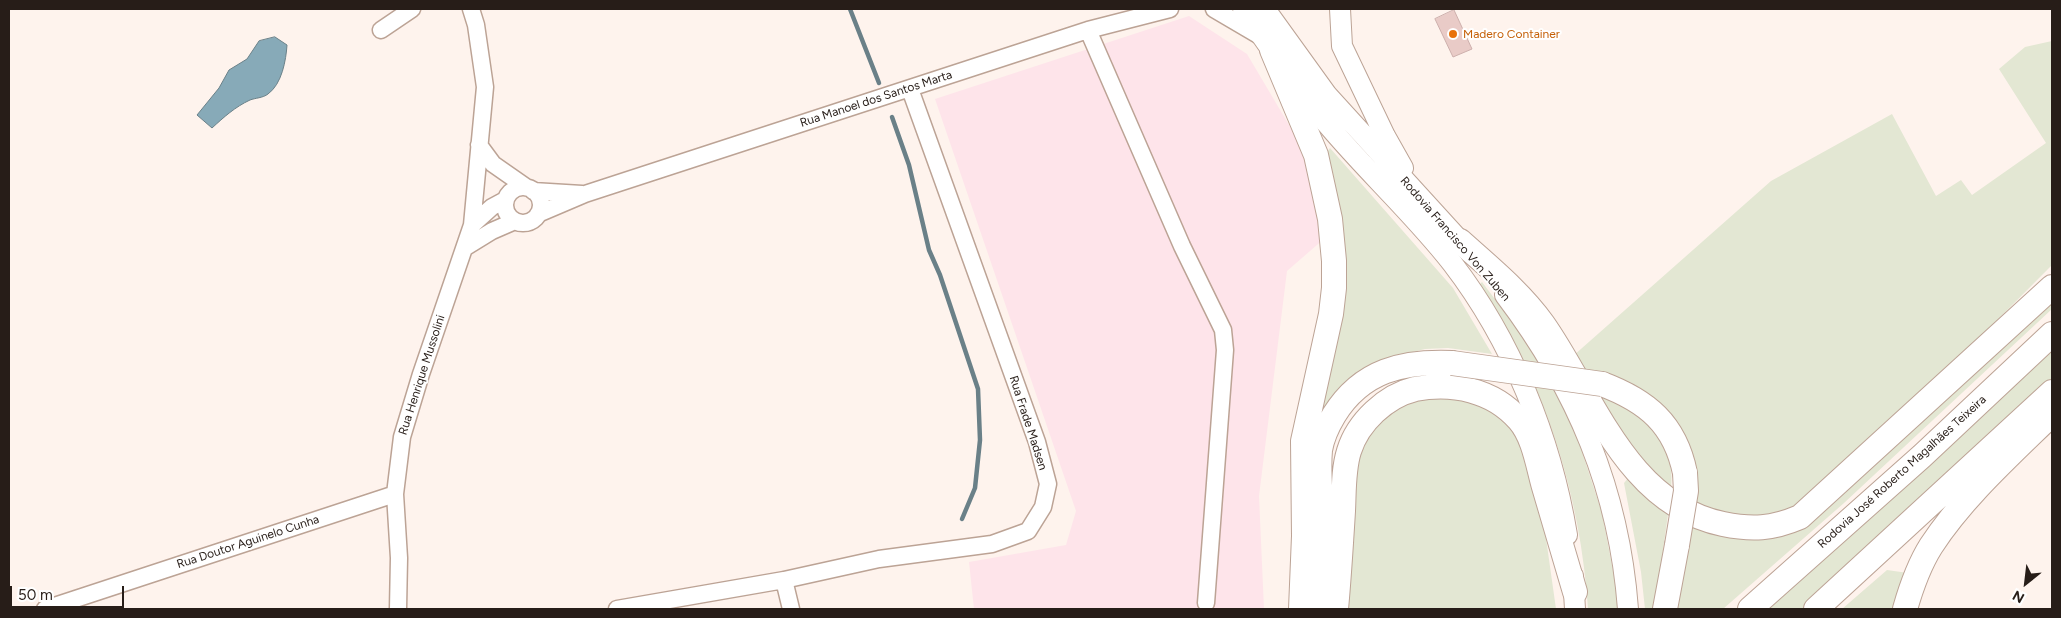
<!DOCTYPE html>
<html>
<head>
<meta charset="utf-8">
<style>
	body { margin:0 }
	#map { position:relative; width:2061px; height:618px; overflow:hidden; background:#fef3ed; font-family:Figtree,sans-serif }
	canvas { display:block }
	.frame { position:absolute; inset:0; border:10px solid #271d18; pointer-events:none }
	.north { position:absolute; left:2001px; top:558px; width:50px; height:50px; -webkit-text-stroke:4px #fff; paint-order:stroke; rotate:209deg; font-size:14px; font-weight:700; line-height:20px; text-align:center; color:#271d18 }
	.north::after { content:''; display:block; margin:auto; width:18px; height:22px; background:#271d18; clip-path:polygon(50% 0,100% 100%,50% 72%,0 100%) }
	.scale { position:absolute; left:10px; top:586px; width:114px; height:22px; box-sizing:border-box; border:2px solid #271d18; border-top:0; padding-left:6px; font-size:15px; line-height:18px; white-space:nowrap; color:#271d18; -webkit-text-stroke:4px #fff; paint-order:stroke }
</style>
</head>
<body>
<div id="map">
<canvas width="2061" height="618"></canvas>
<div class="frame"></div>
<div class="north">N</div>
<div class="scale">50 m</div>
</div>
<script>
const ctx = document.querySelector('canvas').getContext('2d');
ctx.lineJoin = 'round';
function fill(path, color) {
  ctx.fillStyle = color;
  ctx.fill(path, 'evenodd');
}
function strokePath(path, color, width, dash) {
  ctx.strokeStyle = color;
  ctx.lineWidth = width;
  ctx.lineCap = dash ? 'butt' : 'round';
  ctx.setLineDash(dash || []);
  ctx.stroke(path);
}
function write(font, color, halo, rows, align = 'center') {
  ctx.font = font + ' Figtree,sans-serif';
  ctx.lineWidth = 4;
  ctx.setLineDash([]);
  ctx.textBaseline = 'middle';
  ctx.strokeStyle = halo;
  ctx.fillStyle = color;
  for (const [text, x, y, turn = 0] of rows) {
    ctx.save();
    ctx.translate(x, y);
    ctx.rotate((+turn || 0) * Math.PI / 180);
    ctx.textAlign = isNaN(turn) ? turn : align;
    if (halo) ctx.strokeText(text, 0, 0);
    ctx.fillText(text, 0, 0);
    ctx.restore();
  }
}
fill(new Path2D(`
	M1189,16L1247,54L1305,152L1325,238L1287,271L1259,496L1264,609H974L969,562L1066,545L1076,511L935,99Z`), '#fee4ea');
fill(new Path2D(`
	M2052,41V265L1882,436L1801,508L1746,520L1694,505L1689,461L1602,373L1578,368L1573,356L1771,181L1892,114L1936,196L1961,180L1972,195L2046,143L1999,69L2025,47Z
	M1330,148L1453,288L1492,354L1448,348L1425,349L1388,358L1320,419L1339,323L1324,156Z
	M1482,282L1531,347L1573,424L1602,513L1616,586L1619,609H1588C1581,496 1544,378 1479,285Z
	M2052,296V309L1844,503L1723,609H1673L1692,525L1769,536Z
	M2052,347V378L1838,577L1803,609H1767Z
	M1433,395L1482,402L1518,434L1542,510L1556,609H1347L1354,531L1355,458L1362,441L1397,405Z
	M1596,396C1642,407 1677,441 1671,491L1655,478Z
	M1629,477L1668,514L1655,609H1645L1641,572L1624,483Z
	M1887,570L1908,573L1896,609H1842Z`), '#e3e7d3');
const water = new Path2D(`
	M275,37L287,45C286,60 282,84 268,94C263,98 255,98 250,100C235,107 224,117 212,128L197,115L219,88L229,70L247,59L259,41Z`);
fill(water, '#87aab8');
strokePath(water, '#6a8088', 1);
strokePath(new Path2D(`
	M850,9L879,83
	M892,117L909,165L929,250L940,275L978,389L980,440L975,488L962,519`), '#6a8088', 4.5);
const building = new Path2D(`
	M1454,10L1472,49L1453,57L1435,19Z`);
fill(building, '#e9cbc7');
strokePath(building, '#cdafac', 1);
const minor = new Path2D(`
	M1214,9L1260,36
	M381,30L412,9
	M1088,30L1182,246L1223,330L1225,350L1206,603
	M479,145L493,164L526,187
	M505 205a18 18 0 1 1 36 0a18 18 0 1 1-36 0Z
	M533,191L582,194
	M538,214L585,194L1088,30L1170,9
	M472,225L492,207L505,200
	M466,247L492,231L515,221
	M784,580L791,609
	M45,609L395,494
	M398,609L399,558L395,494L402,437L421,374L472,225L485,87L476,25L471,9
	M617,609L784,580L879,559L992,544L1028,531L1043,507L1048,484L1037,442L910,89`);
const major = new Path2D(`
	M1243,9C1266,42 1289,76 1313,107C1356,162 1409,208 1452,263C1512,341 1551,438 1567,535
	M1265,9L1327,95L1471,253
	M1340,9L1342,46L1385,136L1403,168
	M1505,295C1577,390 1619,490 1628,609
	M1573,576L1575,609`);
const highway = new Path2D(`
	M1272,50L1316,155L1330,219L1334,261V288L1331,314L1303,441L1304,536L1301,609
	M1460,241C1489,267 1520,292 1543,324C1593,395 1626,504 1723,524C1752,530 1772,529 1800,517L2052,287
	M1602,384C1647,401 1675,424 1685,473
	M1318,609C1321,577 1322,546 1321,514C1321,493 1318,471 1320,450C1322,438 1328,425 1334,415C1362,370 1403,361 1452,363
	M1336,609C1339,577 1341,544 1343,511C1344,492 1343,470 1349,451C1358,422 1386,396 1415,389C1453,382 1493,390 1519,420C1534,437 1538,466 1544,487C1554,522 1565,557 1575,592
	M1665,609L1677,545
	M1750,609L1922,456L2052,334
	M1816,609L2052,392
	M1905,609C1911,588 1919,565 1931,546C1963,497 2010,455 2052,414`);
strokePath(minor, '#bca395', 19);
strokePath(major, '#bca395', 22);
strokePath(highway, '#bca395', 26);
strokePath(minor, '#fff', 16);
strokePath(major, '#fff', 20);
strokePath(highway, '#fff', 24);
const highwayBridge = new Path2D(`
	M1452,363L1602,384
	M1677,545L1686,491L1685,473`);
strokePath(highwayBridge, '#bca395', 26, []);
strokePath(highwayBridge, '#fff', 24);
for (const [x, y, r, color] of [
	[1453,34,5,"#e8710a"]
]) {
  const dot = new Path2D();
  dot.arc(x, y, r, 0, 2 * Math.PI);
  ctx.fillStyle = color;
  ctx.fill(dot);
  strokePath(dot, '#fff', 2);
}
write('12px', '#c56008', '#fff', [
	["Madero Container",1463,34]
], 'left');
write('12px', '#271d18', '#fff', [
	["Rua Manoel dos Santos Marta",876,99,-18],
	["Rodovia Francisco Von Zuben",1455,239,49],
	["Rua Henrique Mussolini",422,375,-72],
	["Rua Frade Madsen",1028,423,72],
	["Rodovia José Roberto Magalhães Teixeira",1902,472,-42],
	["Rua Doutor Aguinelo Cunha",248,542,-18]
]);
</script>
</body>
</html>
